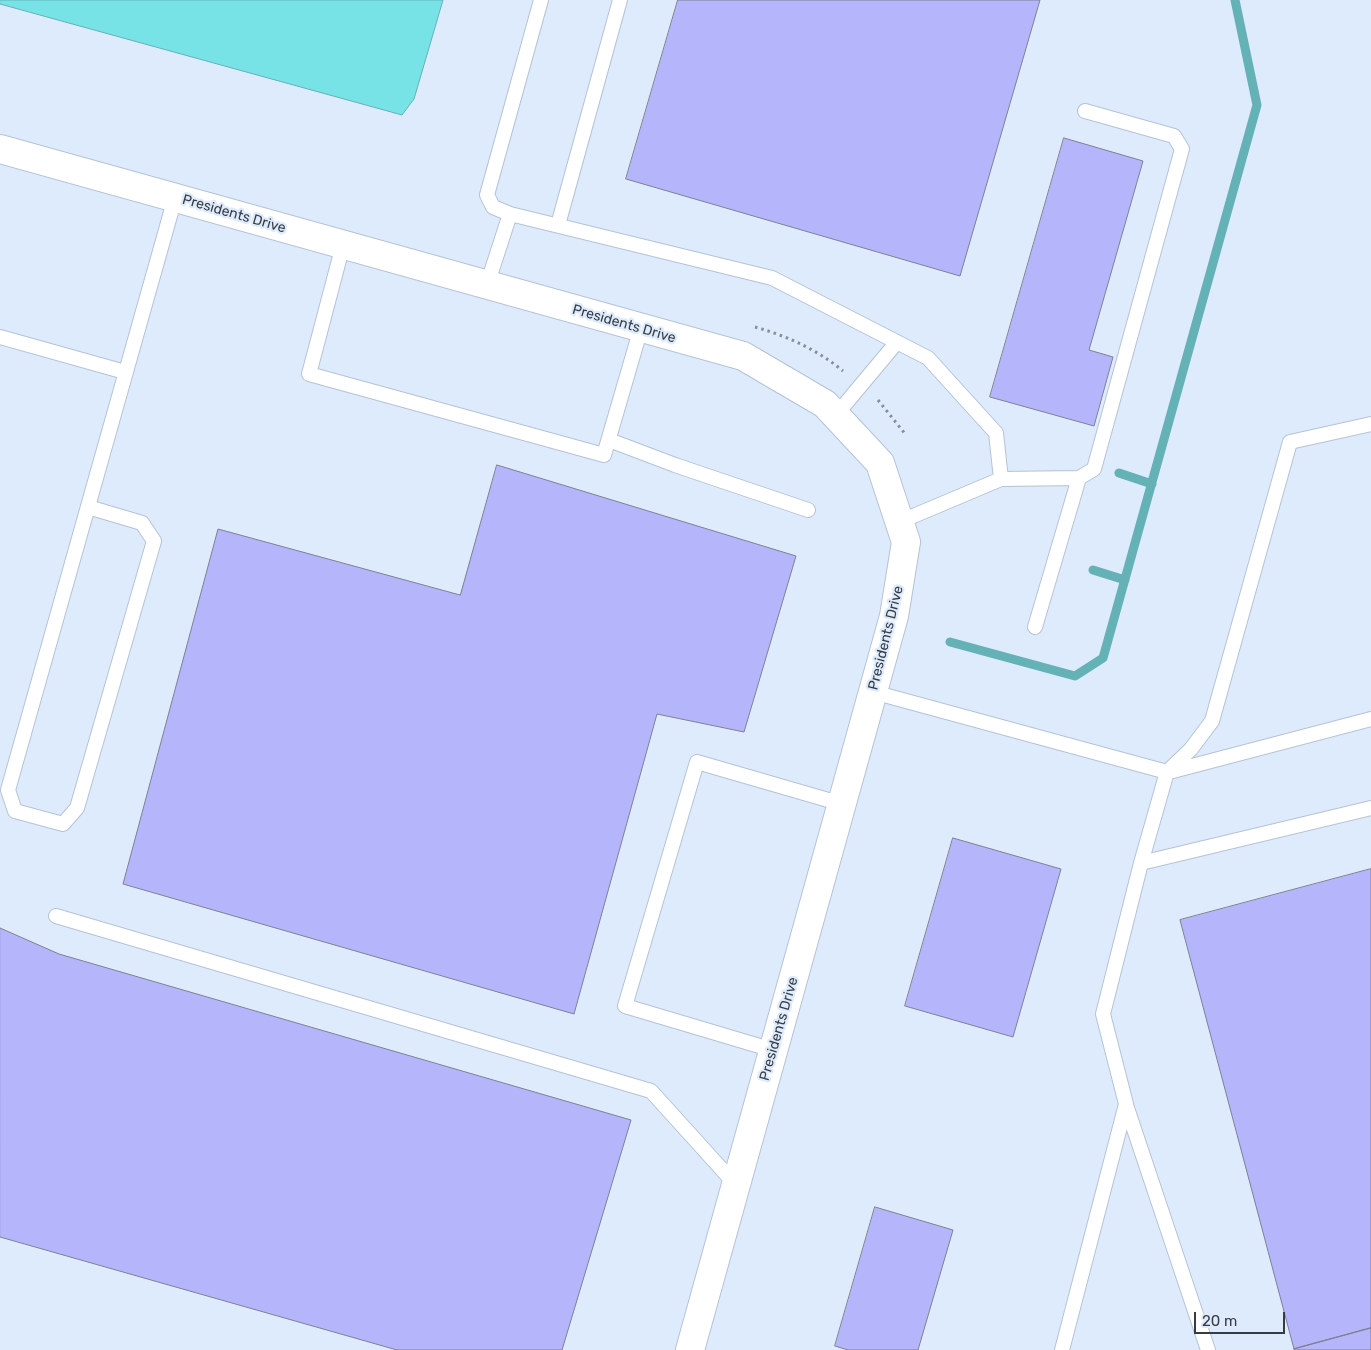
<!DOCTYPE html>
<html>
<head>
<meta charset="utf-8">
<style>
	body { margin:0 }
	#map { position:relative; width:1371px; height:1350px; overflow:hidden; background:#ddebfd; font-family:Rubik,sans-serif }
	canvas { display:block }
	.scale { position:absolute; left:1194px; top:1312px; width:91px; height:22px; box-sizing:border-box; border:2px solid #373c43; border-top:0; padding-left:6px; font-size:15px; line-height:18px; white-space:nowrap; color:#373c43; -webkit-text-stroke:4px #ddebfd; paint-order:stroke }
</style>
</head>
<body>
<div id="map">
<canvas width="1371" height="1350"></canvas>
<div class="scale">20 m</div>
</div>
<script>
const ctx = document.querySelector('canvas').getContext('2d');
ctx.lineJoin = 'round';
function fill(path, color) {
  ctx.fillStyle = color;
  ctx.fill(path, 'evenodd');
}
function strokePath(path, color, width, dash) {
  ctx.strokeStyle = color;
  ctx.lineWidth = width;
  ctx.lineCap = dash ? 'butt' : 'round';
  ctx.setLineDash(dash || []);
  ctx.stroke(path);
}
function write(font, color, halo, rows, align = 'center') {
  ctx.font = font + ' Rubik,sans-serif';
  ctx.lineWidth = 4.5;
  ctx.setLineDash([]);
  ctx.textBaseline = 'middle';
  ctx.strokeStyle = halo;
  ctx.fillStyle = color;
  for (const [text, x, y, turn = 0] of rows) {
    ctx.save();
    ctx.translate(x, y);
    ctx.rotate((+turn || 0) * Math.PI / 180);
    ctx.textAlign = isNaN(turn) ? turn : align;
    if (halo) ctx.strokeText(text, 0, 0);
    ctx.fillText(text, 0, 0);
    ctx.restore();
  }
}
const water = new Path2D(`
	M0,0H443L414,99L402,115L0,4Z`);
fill(water, '#78e3e7');
strokePath(water, '#64b1b6', 1);
strokePath(new Path2D(`
	M1119,473L1152,484
	M1093,570L1125,580
	M950,642L1075,676L1103,658L1257,105L1235,0`), '#64b1b6', 9);
const building = new Path2D(`
	M678,0H1040L960,276L626,179Z
	M1064,138L1143,161L1089,350L1113,357L1094,426L990,397Z
	M497,465L796,556L744,732L657,714L574,1014L123,884L218,529L460,595Z
	M953,838L1061,869L1013,1037L905,1006Z
	M1371,869V1328L1294,1349L1180,920Z
	M0,928L59,954L631,1120L562,1350H397L0,1237Z
	M875,1207L953,1230L918,1350H848L835,1346Z
	M1371,1328V1350H1294V1349Z`);
fill(building, '#b5b5fb');
strokePath(building, '#7f8093', 1);
const service = new Path2D(`
	M510,214L493,207L487,195L541,0
	M558,225L620,0
	M343,245L309,374L604,455L641,328
	M487,285L510,214L772,278L928,358L996,433L1001,479L899,522
	M0,337L125,372
	M836,415L897,342
	M609,440L675,465L808,510
	M1001,479L1079,478L1094,469L1182,149L1174,136L1085,111
	M88,507L142,523L154,541L77,808L63,824L15,811L8,790L175,198
	M1035,627L1079,478
	M873,692L1167,772L1141,863
	M1167,772L1191,749L1212,721L1290,442L1371,424
	M1169,772L1371,719
	M56,916L651,1091L736,1185
	M773,1050L625,1006L697,762L842,804
	M1126,1105L1208,1350
	M1062,1350L1126,1104L1103,1014L1141,863L1371,808`);
const tertiary = new Path2D(`
	M0,149L743,356L825,404L880,463L906,542L894,616L690,1350`);
strokePath(service, '#b5c3d4', 16);
strokePath(tertiary, '#b5c3d4', 30);
strokePath(new Path2D(`
	M755,327C787,336 818,350 843,371
	M878,400L906,435`), '#858e9b', 3, [2.5, 4]);
strokePath(service, '#fff', 14);
strokePath(tertiary, '#fff', 28);
write('14px', '#373c43', '#ddebfd', [
	["Presidents Drive",234,214,16],
	["Presidents Drive",624,324,16],
	["Presidents Drive",886,638,-76],
	["Presidents Drive",779,1029,-74]
]);
</script>
</body>
</html>
